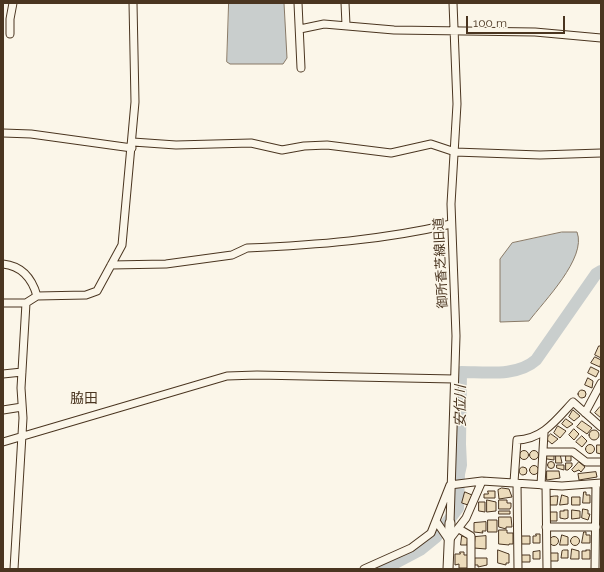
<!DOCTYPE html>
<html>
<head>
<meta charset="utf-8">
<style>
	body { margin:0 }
	#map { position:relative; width:604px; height:572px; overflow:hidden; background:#fbf6e9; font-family:Raleway,sans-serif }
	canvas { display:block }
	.frame { position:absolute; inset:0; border:4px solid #4a3520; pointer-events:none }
	.scale { position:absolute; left:466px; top:16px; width:99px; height:18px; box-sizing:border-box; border:2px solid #4a3520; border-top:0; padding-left:5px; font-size:12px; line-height:14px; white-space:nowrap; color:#4a3520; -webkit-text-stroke:3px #fbf6e9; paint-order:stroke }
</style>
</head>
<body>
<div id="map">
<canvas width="604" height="572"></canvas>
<div class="frame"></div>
<div class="scale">100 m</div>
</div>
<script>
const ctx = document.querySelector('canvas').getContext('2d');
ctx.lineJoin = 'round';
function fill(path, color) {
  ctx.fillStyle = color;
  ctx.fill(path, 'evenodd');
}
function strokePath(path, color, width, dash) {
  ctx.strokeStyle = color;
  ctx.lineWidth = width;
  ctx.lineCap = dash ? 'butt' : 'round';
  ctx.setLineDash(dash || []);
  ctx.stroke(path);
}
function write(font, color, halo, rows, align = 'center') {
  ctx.font = font + ' Raleway,"Noto Sans JP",sans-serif';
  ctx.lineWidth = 3;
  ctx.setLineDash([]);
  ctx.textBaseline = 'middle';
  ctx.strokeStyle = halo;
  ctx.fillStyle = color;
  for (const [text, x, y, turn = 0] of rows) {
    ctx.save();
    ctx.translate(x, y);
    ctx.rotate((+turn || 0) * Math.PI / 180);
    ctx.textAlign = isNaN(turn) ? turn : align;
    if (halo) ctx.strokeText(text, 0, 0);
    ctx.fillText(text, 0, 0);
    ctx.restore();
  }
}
const water = new Path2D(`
	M229,3H284L287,58L283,64H230L227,62Z
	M562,232H577C587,258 544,301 529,321L500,322V259L512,243Z`);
fill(water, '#c9cecd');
strokePath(water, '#887966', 1);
strokePath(new Path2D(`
	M384,569L420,550L436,537L458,508L459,474L461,465L460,444L461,372C485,372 517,377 536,360L596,274L601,271`), '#c9cecd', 12);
const building = new Path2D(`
	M599,346H601V358L595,355Z
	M595,357L601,360L600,367L591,363Z
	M591,367L599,371L596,377L588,373Z
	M588,378L593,381L592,388L585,385Z
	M578 394a4 4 0 1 1 8 0a4 4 0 1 1-8 0Z
	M600,407L601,408V418L595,413Z
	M573,410L580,416L574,421L569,417Z
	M566,419L573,424L567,428L562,424Z
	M582,421L592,428L587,434L577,427Z
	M558,426L566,431L560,438L554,433Z
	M574,429L579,434L574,440L569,435Z
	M589 435a5 5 0 1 1 10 0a5 5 0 1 1-10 0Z
	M551,434L558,439L552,444L546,439Z
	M582,436L587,441L582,447L576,442Z
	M585.5 449a4.5 4.5 0 1 1 9 0a4.5 4.5 0 1 1-9 0Z
	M597,445H601V454L597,453Z
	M529.5 455a4.5 4.5 0 1 1 9 0a4.5 4.5 0 1 1-9 0Z
	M519.5 455a4.5 4.5 0 1 1 9 0a4.5 4.5 0 1 1-9 0Z
	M547,454H554V460L547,459Z
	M556,454H560L562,463H556Z
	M566,454L571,455V461H566Z
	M547.5 465a3.5 3.5 0 1 1 7 0a3.5 3.5 0 1 1-7 0Z
	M579,462L585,467L581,472L579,470L574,472L572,470Z
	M566,463H572V466L568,470H566Z
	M557,465H564V470L557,468Z
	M529.5 470a4.5 4.5 0 1 1 9 0a4.5 4.5 0 1 1-9 0Z
	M519 471a4 4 0 1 1 8 0a4 4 0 1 1-8 0Z
	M547,471H559L560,478L547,480Z
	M596,472L597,477L579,480L578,474Z
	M502,488L509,489L512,497L499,499L498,490Z
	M488,491H495V498H484V494H488Z
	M465,492L472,495L468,505L462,503Z
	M584,492H586V495H590V503H583Z
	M562,495L568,497V504L560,505Z
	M555,496H558L557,505H550V497Z
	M572,497H580V505H572Z
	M487,500L496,502V511L487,512Z
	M499,500H507V503H511V507L510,509H499Z
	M479,502H485V512L479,511Z
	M583,509L588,510V514H590L588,520L582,518Z
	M564,510H568V518L565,519L560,518V511H564Z
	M572,510L580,511V518L572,519Z
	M499,511H510V514H499Z
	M550,512H557V521H550Z
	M499,517H511L512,527H506V529L499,527Z
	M488,520H497V532H488Z
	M486,522V531H482L483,533L474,532V523Z
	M499,530H507V533H513V544H509V545L499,544Z
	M584,532H586V535H590V543H582Z
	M536,534H540V543H533V536H536Z
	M562,535L568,537V545H560Z
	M462,536L468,537L467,545H461Z
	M486,536V549L474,548L475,537Z
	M522,536H530V544H522Z
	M570.5 541a4.5 4.5 0 1 1 9 0a4.5 4.5 0 1 1-9 0Z
	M549.5 541a4.5 4.5 0 1 1 9 0a4.5 4.5 0 1 1-9 0Z
	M572,549L579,551V559H571Z
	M498,550L509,554V563H506V565L498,563Z
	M564,550H568V558H561L562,551Z
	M586,550H590V559H582V551H586Z
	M540,551V559H533V552Z
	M460,552H464V555H468V568H459V564L455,565V554H460Z
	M550,553H558V561H550Z
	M522,555H530V562H522Z
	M475,558H487V565L478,567V565H475Z`);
fill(building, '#ecdcbc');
strokePath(building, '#4a3520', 1);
const minor = new Path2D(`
	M298,3L301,68
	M345,3L346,25
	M300,29L324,24L394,30L535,32L601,38
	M10,34V19L13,3
	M3,133L31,134L132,148
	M133,142L176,145L251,143L282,150L304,146L327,145L391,153L431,144L455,152L540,155L601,153
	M3,264C22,266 32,278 37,296
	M111,265L166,264L232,255L247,248C316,245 383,240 451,224
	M3,303H26
	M3,374L22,372
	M3,410L22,407
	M585,413L601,383
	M3,442L227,376L257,375L454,379
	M543,452H573L586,462H601
	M514,482L517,440C543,439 556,420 573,402L601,427
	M517,483L518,569
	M541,485L544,433
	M546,485L547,569
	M436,521L449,540L466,518L482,481L562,486L601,483
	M450,523L456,336L451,204L457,104L453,3
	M546,527H596
	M459,529L471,536V569
	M14,569L23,418L21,388L26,303L37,296L86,295L97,291L122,245L135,102L133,3
	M364,569L411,548L431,533L450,485L482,481
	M595,569L596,484`);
const major = new Path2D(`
	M448,569L450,523`);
strokePath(minor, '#4a3520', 9);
strokePath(major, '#4a3520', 11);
strokePath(minor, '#fbf6e9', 7);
strokePath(major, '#fbf6e9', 9);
write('13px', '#4a3520', '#fbf6e9', [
	["御所香芝線旧道",441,263,-93]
]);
write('14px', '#4a3520', '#fbf6e9', [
	["脇田",84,399]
]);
write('italic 14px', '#4a3520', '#fbf6e9', [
	["安位川",461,406,-90]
]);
</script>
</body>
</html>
